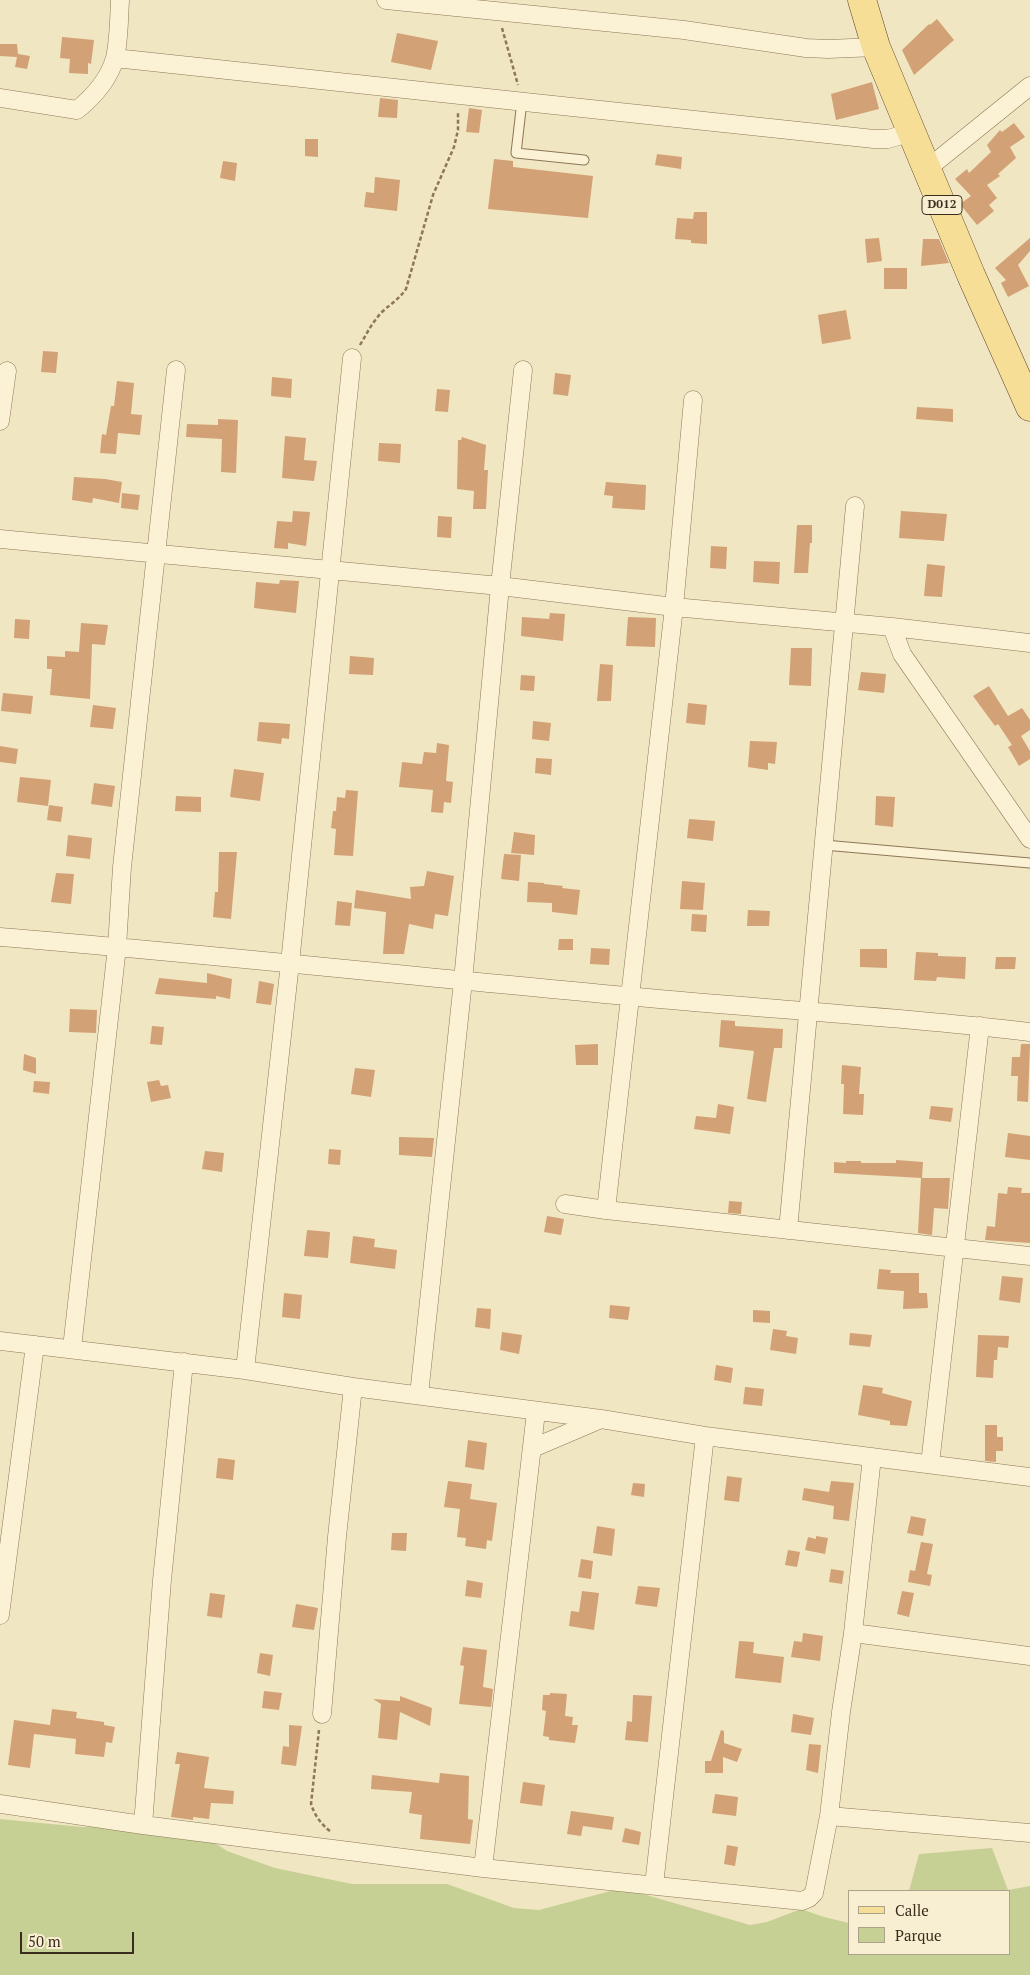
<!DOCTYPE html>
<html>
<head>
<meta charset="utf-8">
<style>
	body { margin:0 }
	#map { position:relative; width:1030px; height:1975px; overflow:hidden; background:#f1e6c2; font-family:"PT Serif",serif }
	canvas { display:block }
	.legend { position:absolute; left:848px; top:1890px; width:162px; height:65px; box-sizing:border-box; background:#f8efd2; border:1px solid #aca18a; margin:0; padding:6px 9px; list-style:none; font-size:15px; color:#3b2d1d }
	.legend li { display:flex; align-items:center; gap:10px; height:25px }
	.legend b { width:25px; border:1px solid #aca18a }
	.scale { position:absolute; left:20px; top:1932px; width:114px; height:22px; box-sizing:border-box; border:2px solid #3b2d1d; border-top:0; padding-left:6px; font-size:15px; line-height:18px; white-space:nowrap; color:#3b2d1d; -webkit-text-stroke:4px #f8efd2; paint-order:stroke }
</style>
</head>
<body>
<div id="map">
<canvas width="1030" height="1975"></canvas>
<ul class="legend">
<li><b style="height:6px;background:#f7de97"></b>Calle</li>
<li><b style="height:14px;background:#c6d095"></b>Parque</li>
</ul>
<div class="scale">50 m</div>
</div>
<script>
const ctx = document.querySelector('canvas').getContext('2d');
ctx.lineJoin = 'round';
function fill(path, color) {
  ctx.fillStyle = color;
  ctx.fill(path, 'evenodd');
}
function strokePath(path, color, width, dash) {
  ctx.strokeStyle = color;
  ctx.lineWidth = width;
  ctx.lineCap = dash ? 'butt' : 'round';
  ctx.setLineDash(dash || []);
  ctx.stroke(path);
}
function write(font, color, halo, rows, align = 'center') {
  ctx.font = font + ' "PT Serif",serif';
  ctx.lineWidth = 4;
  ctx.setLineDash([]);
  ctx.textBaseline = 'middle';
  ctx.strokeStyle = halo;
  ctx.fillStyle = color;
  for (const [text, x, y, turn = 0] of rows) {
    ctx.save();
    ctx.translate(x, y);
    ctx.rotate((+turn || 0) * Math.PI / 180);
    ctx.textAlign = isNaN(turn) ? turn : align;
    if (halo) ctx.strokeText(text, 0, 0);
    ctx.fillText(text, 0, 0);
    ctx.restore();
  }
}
fill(new Path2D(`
	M0,1819L82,1827L192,1828L227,1851L275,1868L352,1884H447L514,1908L539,1910L622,1888L750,1925L767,1922L801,1909L824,1917L849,1923V1954H1009V1891H909L919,1854L992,1848L1008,1890L1030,1886V1975H0Z`), '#c6d095');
fill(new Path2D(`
	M937,19L954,40L914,75L902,50L929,24L930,25Z
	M397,33L438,41L431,70L391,62Z
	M62,37L94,40L91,64L88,63V74L69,73L70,59L60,58Z
	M0,44H17L18,54L30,56L27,69L15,67L17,57L0,56Z
	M872,82L879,109L836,120L831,94Z
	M380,98L398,100L397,118L378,117Z
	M469,108L482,110L479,133L466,132Z
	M1014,123L1025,137L1010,147L1016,158L998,174L1000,176L987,185L997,198L989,205L994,211L977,225L960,204L971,196L955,179L967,169L969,173L991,152L987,145L1000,130L1002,132Z
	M305,139H318V157L305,156Z
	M657,154L682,157L681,169L655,165Z
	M494,159L513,161V167L593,176L588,218L488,209Z
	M223,161L237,163L235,181L220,178Z
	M375,177L400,180L397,211L364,207L366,192L374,193Z
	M694,212H707V244L691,243V240L675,239L677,218L693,219Z
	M879,238L882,261L867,263L865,239Z
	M1030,238V251L1018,265L1029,286L1008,297L1001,283L1006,280L995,268Z
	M923,239H939L949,263L921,266Z
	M884,268H907V289H884Z
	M846,310L851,339L822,344L818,315Z
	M43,351L58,352L56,373L41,372Z
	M555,373L571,375L568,396L553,394Z
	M272,377L292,379L291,398L271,396Z
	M117,381L134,383L131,414L142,415L140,435L118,433L116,454L100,453L102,434L106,435L111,406H114Z
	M437,389L450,390L448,412L435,411Z
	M917,407L953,409V422L916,419Z
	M218,419L238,420L236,473L221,472L222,439L186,437L187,424L218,425Z
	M285,436L306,438L304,460L317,461L314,481L282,478Z
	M462,437L486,445L484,470H488L486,509H473L474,491L457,489L458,440H461Z
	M379,443L401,444L400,463L378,461Z
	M74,477L105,479L122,482L119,503L93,498L92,503L72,500Z
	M606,482L646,485L645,510L612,508L613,496L604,495Z
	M122,493L140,495L138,510L121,508Z
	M293,511L310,512L306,546L288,543V549L274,548L277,521L292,522Z
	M901,511L947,514L944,541L899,538Z
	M438,516L452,517L451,538L437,537Z
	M797,525H812V543H810L808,573H794Z
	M711,546L727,547L726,569L710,568Z
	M754,561L780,562L779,584L753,582Z
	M927,564L945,566L942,597L924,596Z
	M280,580L299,581L296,613L254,608L256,582L279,584Z
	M550,613L565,614L563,641L521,636L522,617L549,619Z
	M628,617L656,618L655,647L626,646Z
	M15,619L30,620L29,639L14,638Z
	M81,623L108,625L105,645L92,644L90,699L50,695L52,669H47V656L65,657V651L79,652Z
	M791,648H812L811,686L789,685Z
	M350,656L374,658L373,675L349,674Z
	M600,664L613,665L611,701H597Z
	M861,672L886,674L884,693L858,690Z
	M521,675L535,676L534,691L520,690Z
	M989,686L1008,716L1022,708L1030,720V730L1021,736L1030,751V759L1019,766L1008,747L1012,745L998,724L995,726L973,696Z
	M3,693L33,696L31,714L1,711Z
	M688,703L707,705L705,725L686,723Z
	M93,705L116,708L113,729L90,727Z
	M533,721L551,723L549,741L532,739Z
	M259,722L290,724L289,739L282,738L281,744L257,741Z
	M750,741L777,742L775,764L768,763V770L748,767Z
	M437,743L449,745L446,781L453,782L451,803L444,802L443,813L431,812L433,790L399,787L402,762L422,764L424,752L436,753Z
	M0,746L18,749L16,764L0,762Z
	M536,758L552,759L551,775L535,773Z
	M234,769L264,773L260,801L230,797Z
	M20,777L51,780L48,806L17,802Z
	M94,783L115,786L112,807L91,804Z
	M346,790L358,791L353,856L334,855L336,829L331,828L333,811H336L337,797L345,798Z
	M176,796L201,797V812L175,811Z
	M876,796L895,797L893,827L875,825Z
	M49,805L63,807L61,822L47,820Z
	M689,819L715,821L713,841L687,838Z
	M514,832L535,835L534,855L511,853Z
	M68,835L92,838L90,859L66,856Z
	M219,852H237L231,919L213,917L215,892H218Z
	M504,854L521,855L519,881L501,879Z
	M427,871L454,876L448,916L435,914L433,929L409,924L404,954H383L386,912L354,908L356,890L411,899L410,887L424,886Z
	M56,873L74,874L71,904L51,902Z
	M682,881L705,883L703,910L680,909Z
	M528,882L544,883V884L563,886L562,888L580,890L577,915L552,912V903L527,902Z
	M337,901L352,903L350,926L335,925Z
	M748,910L770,911L769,926H747Z
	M692,914L707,915L706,932L691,931Z
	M559,939H573V950H558Z
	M591,948L610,949L609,965L590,964Z
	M860,949H887V968L860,967Z
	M916,952L938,953V956L966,957L965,979L937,977L936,981L914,980Z
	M996,957H1016L1015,969H995Z
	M207,973L232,979L230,999L216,996V999L155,994L159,978L207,983Z
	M259,981L274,984L271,1005L256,1003Z
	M70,1009L97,1010L96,1033L69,1032Z
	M721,1020L735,1021V1026L783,1029L782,1048H774L766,1102L747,1099L754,1051L719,1047Z
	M152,1026L164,1027L162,1045L150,1044Z
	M598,1044V1065H576L575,1045Z
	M1021,1044H1030L1028,1102L1017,1101L1018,1076H1011L1012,1057H1020Z
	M24,1054L36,1058V1074L23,1070Z
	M842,1065L861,1067L859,1094H864L863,1115L843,1114L844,1084H841Z
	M355,1068L375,1070L371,1097L351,1094Z
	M159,1080L161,1086L168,1085L171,1098L151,1102L147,1082Z
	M34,1081L50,1082L49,1094L33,1092Z
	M718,1104L734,1107L730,1134L694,1129L696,1116L716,1118Z
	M931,1106L953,1108L951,1122L929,1119Z
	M1008,1133L1030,1136V1160L1005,1157Z
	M399,1137L434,1138L432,1157L399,1155Z
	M329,1149L341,1150L340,1165L328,1164Z
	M205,1151L224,1153L222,1172L202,1169Z
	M896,1160L923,1162L922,1178L834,1173V1162L846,1163V1161H861V1163H896Z
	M921,1178H950L948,1209L934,1208L932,1235L918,1233Z
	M1008,1187L1022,1188L1021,1193H1030V1243L985,1240L987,1226L995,1227L998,1193L1007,1194Z
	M729,1201L742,1202L741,1214L728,1213Z
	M547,1216L564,1219L561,1235L544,1232Z
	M307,1230L330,1232L328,1258L304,1256Z
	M353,1236L375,1239L374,1247L397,1250L395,1269L350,1263Z
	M879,1269L891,1270L890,1273H919V1293H927L928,1308L903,1309L904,1291L877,1289Z
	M1002,1276L1023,1278L1020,1303L999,1300Z
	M284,1293L302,1295L300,1319L282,1317Z
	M610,1305L630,1307L628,1320L609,1318Z
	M477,1308L491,1309L490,1329L475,1327Z
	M753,1310L770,1311V1323L753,1322Z
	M773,1329L787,1331L786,1336L798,1338L796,1354L770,1350Z
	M502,1332L522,1335L519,1354L500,1350Z
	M850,1333L872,1335L870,1347L849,1345Z
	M978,1335L1009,1336L1008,1348L998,1347L997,1360H994L993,1378L976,1377Z
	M716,1365L733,1368L731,1383L714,1380Z
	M863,1385L883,1388L882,1393L912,1401L907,1426L890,1425V1421L858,1415Z
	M745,1387L764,1389L762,1406L743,1404Z
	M985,1425H997V1437H1003V1451H996V1462L985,1461Z
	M468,1440L487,1443L484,1470L465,1467Z
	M218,1458L235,1460L233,1480L216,1478Z
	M727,1476L742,1478L739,1502L724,1500Z
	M448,1481L472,1484L470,1499L497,1503L492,1541L487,1540L486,1549L465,1546L466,1538L457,1537L460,1509L444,1507Z
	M831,1481L854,1483L849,1521L833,1519L834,1506L802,1500L804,1488L829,1492Z
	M633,1483L645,1484L644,1497L631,1495Z
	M911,1516L926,1519L923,1536L907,1533Z
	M597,1526L615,1529L612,1556L593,1553Z
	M392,1533H407L406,1551L391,1550Z
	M816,1536L828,1538L825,1554L805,1550L808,1537L816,1539Z
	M921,1542L933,1544L927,1574L932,1575L930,1586L908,1582L910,1570L915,1571Z
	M788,1550L800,1552L797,1567L785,1565Z
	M581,1559L593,1561L591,1579L578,1577Z
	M831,1569L844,1571L842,1584L829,1582Z
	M467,1580L483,1583L481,1598L465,1596Z
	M638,1586L660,1588L657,1607L635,1604Z
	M582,1591L599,1593L594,1630L569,1626L571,1611L579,1612Z
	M902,1591L914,1593L909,1617L897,1614Z
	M210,1593L225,1595L222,1618L207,1616Z
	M296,1604L318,1608L314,1630L292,1627Z
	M803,1633L823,1636L820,1661L791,1657L794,1641L802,1642Z
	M739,1641L754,1642L753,1653L784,1657L781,1683L735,1678Z
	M463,1647L487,1650L483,1687L493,1689L491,1707L459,1704L464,1666L460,1665Z
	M260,1653L273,1655L270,1676L257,1673Z
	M264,1691L282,1693L279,1710L262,1708Z
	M550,1693L567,1694L565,1716L573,1717L572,1725H578L575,1743L549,1740V1737L543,1736L546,1711L542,1710L543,1695H550Z
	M633,1695L652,1696L648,1742L625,1740L627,1721L632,1722Z
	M400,1696L432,1708L430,1726L400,1712L397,1740L378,1738L381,1704L373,1699L400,1701Z
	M52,1709L77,1712L76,1718L104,1722V1725L115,1727L112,1743L106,1742L104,1757L75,1754L76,1739L34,1734L30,1768L8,1765L14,1720L50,1725Z
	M793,1714L814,1718L811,1735L791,1732Z
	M289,1725L302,1726L296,1766L281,1764L283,1746L289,1747Z
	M721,1730L724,1731V1743L742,1749L737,1762L723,1757V1773H705V1761H711Z
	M809,1744L821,1745L818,1773L806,1770Z
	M177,1752L209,1757L204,1788L234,1791L233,1804L211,1803L209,1819L193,1817V1820L171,1817L180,1764H175Z
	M440,1773L469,1776L468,1819L473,1820L470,1844L420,1839L422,1815L409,1813L412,1792L371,1789L372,1775L439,1783Z
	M523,1782L545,1785L542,1806L520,1803Z
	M715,1794L738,1797L736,1816L712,1813Z
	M571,1811L614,1817L612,1830L583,1826L581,1836L567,1834Z
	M625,1828L641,1832L639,1845L622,1842Z
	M727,1845L738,1847L735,1866L724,1864Z`), '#d2a175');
const service = new Path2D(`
	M522,101L516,153L584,160
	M824,845L1030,863`);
const minor = new Path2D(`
	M386,0L684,30L806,48L828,49L876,47
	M115,58C368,87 621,111 874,139H888L912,132
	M0,98L77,110C93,97 109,79 115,58C119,40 119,19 120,0
	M927,169L1030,86
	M0,421L7,371
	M0,539L500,586L674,607L892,627L1030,643
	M892,627L902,654L1030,839
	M0,937C209,954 417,977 626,996C761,1009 896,1016 1030,1032
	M565,1204L606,1210L674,607L693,400
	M606,1210L1030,1256
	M788,1230L855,506
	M0,1341L245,1370L353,1387L601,1419L705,1436L1030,1477
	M72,1348L117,947L122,867L176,370
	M245,1370L290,963L352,358
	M419,1395L463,981L500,586L523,370
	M533,1448L601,1419
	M930,1464L980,1026
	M0,1615L35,1345
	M853,1633L1030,1656
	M322,1714L337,1537L353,1387
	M0,1804L143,1825L483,1868L802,1901L809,1898L814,1893L829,1816L841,1712L853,1633L872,1457
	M829,1816L1030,1833
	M143,1825L162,1580L184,1362
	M483,1868L536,1412
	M654,1885L705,1436`);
const primary = new Path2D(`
	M862,0L876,47L971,275L1030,407`);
strokePath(service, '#8d7757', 11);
strokePath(minor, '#8d7757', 19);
strokePath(primary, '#5a442c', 29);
strokePath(new Path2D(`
	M502,28L518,85
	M360,345C367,333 373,321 383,311C392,303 399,299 406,289L433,195L454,147L458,130V112
	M319,1730L311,1804C315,1816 321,1824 331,1832`), '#8d7757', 2.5, [4, 2.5]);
strokePath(service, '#fbf2d6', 9);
strokePath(minor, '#fbf2d6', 18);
strokePath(primary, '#f7de97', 28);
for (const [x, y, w] of [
	[942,205,40]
]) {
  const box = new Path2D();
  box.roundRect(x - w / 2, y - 9.5, w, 19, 4);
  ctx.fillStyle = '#f8efd2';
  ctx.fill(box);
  strokePath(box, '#3b2d1d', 1);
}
write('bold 12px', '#3b2d1d', null, [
	["D012",942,205]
]);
</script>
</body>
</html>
